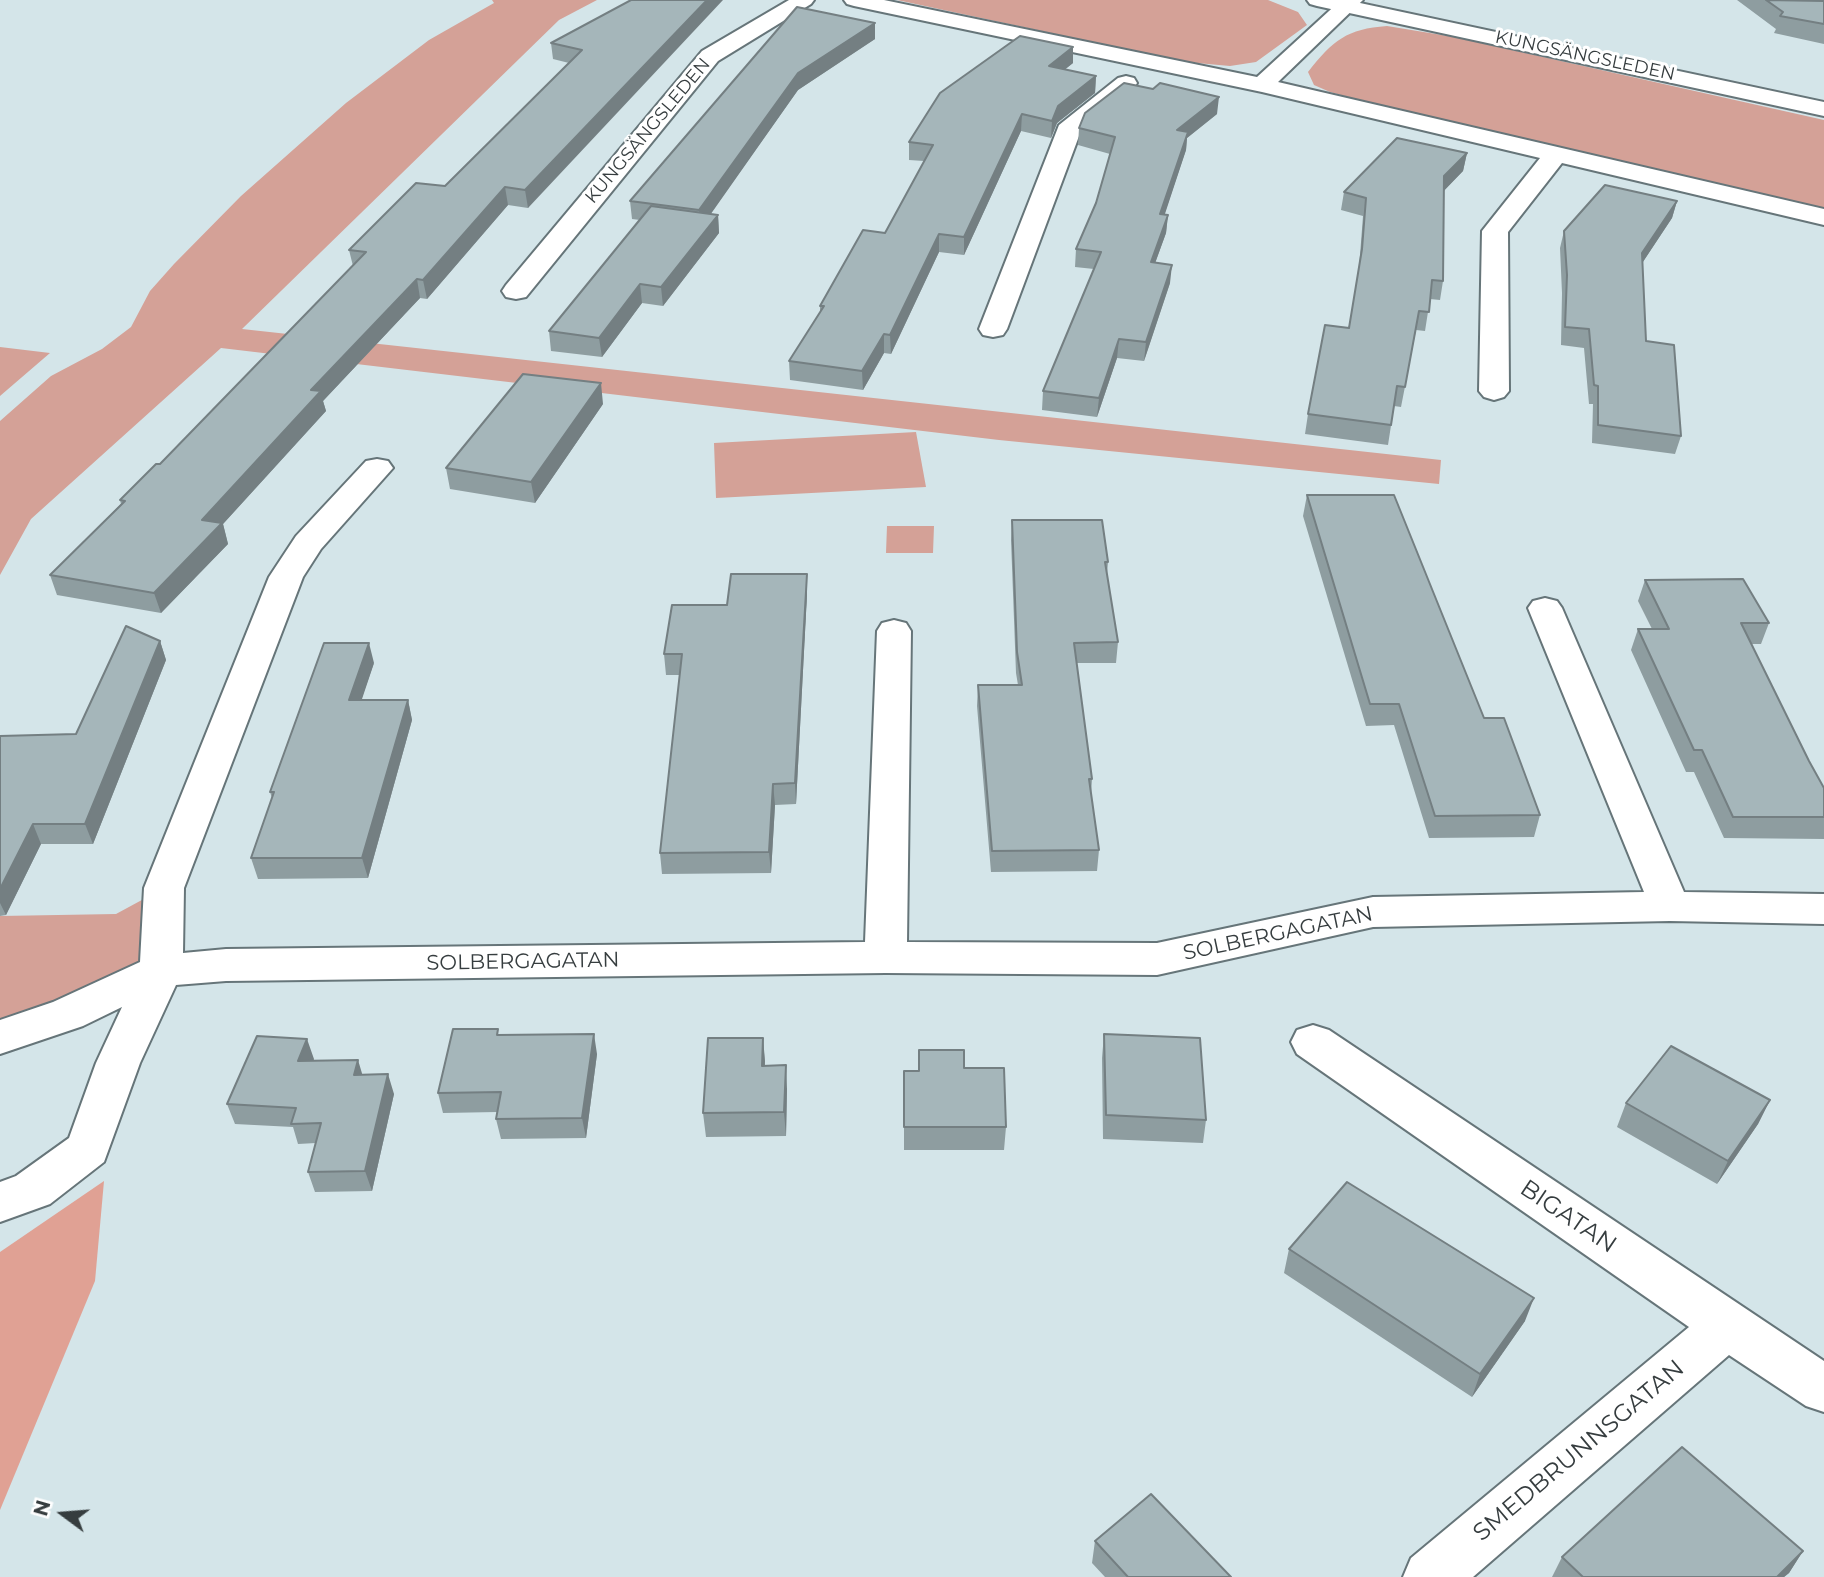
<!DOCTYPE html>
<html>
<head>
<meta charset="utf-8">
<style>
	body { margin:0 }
	#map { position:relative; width:1824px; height:1577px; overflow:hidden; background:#d4e5e9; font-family:Montserrat,sans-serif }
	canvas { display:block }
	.north { position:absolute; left:28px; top:1479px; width:70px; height:70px; -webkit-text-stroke:5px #fff; paint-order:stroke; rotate:286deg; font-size:19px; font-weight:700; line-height:28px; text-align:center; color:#363d3f }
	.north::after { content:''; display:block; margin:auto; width:24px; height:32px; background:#363d3f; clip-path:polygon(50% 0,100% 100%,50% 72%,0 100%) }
</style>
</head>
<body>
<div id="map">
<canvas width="1824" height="1577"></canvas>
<div class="north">N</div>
</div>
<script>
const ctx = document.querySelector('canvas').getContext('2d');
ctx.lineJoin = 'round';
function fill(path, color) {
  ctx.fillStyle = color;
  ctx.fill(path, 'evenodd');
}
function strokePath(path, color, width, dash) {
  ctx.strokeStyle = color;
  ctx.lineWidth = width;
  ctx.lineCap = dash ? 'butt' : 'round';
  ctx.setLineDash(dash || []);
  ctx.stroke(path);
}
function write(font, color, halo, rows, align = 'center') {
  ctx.font = font + ' Montserrat,sans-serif';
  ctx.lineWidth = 6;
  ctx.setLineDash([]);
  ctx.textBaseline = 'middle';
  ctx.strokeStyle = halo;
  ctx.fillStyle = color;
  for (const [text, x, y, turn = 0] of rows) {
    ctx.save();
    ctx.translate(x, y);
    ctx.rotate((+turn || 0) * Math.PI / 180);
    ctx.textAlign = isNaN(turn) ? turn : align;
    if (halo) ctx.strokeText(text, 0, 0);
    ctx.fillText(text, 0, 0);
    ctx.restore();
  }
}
fill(new Path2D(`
	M492,0H597L559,20L242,329L1441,460L1439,484L999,440L221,348L31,519L0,575V421L51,376L102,349L131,327L150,291L174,264L241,196L346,103L429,40L494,3Z
	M897,0H1268L1298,12L1307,25L1256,62L1230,66L1186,62Z
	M1387,26L1454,37L1824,120V210L1378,105L1330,92L1314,85L1308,72C1333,40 1347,29 1387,26Z
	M0,347L50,353L0,396Z
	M916,432L926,487L716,498L714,443Z
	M887,526H934L933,553H886Z
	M164,888L161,970L0,1037V916L116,914Z`), '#d4a197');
fill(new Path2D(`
	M104,1181L95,1281L0,1510V1252Z`), '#e0a194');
const street = new Path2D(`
	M789,0H814L811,4L718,61L526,297L516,299L506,297L502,291L506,285L702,51Z
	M844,0H884L1257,77L1341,0H1363L1278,82L1824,209V225L1562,163L1508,232L1509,391L1504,397L1494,400L1484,397L1479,391L1482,231L1540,158L1262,92L854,6L847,4Z
	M1126,76L1134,78L1137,83L1134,88L1082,128L1007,329L1003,335L993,337L983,335L979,329L1059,125L1118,78Z
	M377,459L388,461L393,468L321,549L303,577L184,888L183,953L226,949L865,942L877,631L882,623L894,620L906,623L911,631L907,942L1157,943L1373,897L1644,892L1528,608L1533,601L1545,598L1557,601L1562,608L1684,892L1824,894V924L1670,921L1373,927L1157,975L886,973L226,981L176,985L140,1063L104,1162L50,1204L0,1222V1182L16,1176L69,1138L96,1063L122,1007L83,1026L0,1054V1020L53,1002L140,962L144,888L269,577L296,536L366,461Z
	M1313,1025L1329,1030L1824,1361V1412L1806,1406L1729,1355L1473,1577H1403L1411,1558L1689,1327L1297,1054L1291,1042L1297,1030Z`);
const secondary = new Path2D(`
	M1307,0H1346L1824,102V116L1317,6L1310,4Z`);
strokePath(street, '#667579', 4);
strokePath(secondary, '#667579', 4);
fill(street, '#fff');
fill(secondary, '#fff');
fill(new Path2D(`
	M631,0L528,208L508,205L427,299L420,298L323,401L326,411L223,524L228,544L161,613L57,595L50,575L121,504L120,500L160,464L353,266L349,250L445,186L569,63L553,59L551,43Z
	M1737,0H1824V44L1774,33L1776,29Z
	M797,7L875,39L798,90L710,214L718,215L719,233L663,306L642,303L602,357L551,351L549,331L640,220L632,219L630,201Z
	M1073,47V63L1064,70L1096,76L1095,93L1057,123L1051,138L1021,131L964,255L939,252L891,354L884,353L863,390L790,380L789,361L820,312V306L885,233L924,161L909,160V142Z
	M1217,114L1187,138L1186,150L1164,215H1168L1166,233L1155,263L1170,283L1144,361L1117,358L1097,417L1042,410L1043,391L1094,269L1075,267L1076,249L1096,203L1110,154L1078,145L1079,128Z
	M1467,153L1463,171L1444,190L1443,281L1440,300L1430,299L1425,331L1416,330L1401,407L1394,406L1388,445L1305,434L1308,414L1349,328L1359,268L1363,216L1341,210L1344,192Z
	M1677,201L1672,218L1642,263L1646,341L1681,436L1675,454L1592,443L1593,404H1589L1584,348L1561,345L1562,293L1560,248L1564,231Z
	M603,404L535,503L450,489L446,468Z
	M1307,495L1484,718L1540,815L1534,837L1429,838L1394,725L1366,726L1303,516Z
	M1012,520L1108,562L1107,574L1118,642L1116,663H1076L1092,779L1091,794L1099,850L1097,871L991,872L977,706L978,685H1018L1016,673L1011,540Z
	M1645,580L1769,623L1761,644H1751L1809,761L1824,788V839L1724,838L1694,772H1686L1631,650L1638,629H1652L1638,601Z
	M807,594L796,804L775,805L771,873L662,874L660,853L680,675H666L664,654L727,605Z
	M160,641L166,660L93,844H41L6,915L0,916V736L76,734Z
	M374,663L361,700H408L412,720L368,878L258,879L251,858L272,798L270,792Z
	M1104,1034L1206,1120L1203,1143L1103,1139L1102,1058Z
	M500,1035L597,1054L586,1138L501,1139L496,1119L497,1112L443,1113L438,1093Z
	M763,1038L765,1066L787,1089L786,1136L706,1137L703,1113Z
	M314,1059L313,1061L362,1075L394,1094L372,1191L315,1192L308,1172L316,1143L298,1144L293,1127L235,1124L227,1104Z
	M964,1068L1006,1127L1004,1150H904V1071Z
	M1770,1100L1758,1124L1717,1184L1617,1127L1626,1103Z
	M1289,1249L1525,1321L1472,1397L1284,1273Z
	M1095,1541L1231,1577H1105L1092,1563Z
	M1803,1551L1789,1573L1784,1577H1552L1562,1557Z`), '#8e9da0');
fill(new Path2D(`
	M707,0H723L528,208L525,190Z
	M875,23V39L798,90L701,228L699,210L798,73Z
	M1073,47V63L1048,83L1049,66Z
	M1096,76L1095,93L1057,123L1051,138L1052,121L1058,106Z
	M1219,97L1217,114L1187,138L1186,150L1159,232L1160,214L1177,130Z
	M1022,114L1021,131L964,255V237Z
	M1467,153L1463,171L1441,194L1444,176Z
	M505,187L508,205L427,299L423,280Z
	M1677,201L1672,218L1637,271L1642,253Z
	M718,215L719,233L663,306L661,287Z
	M1168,215L1166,233L1149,280L1151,262Z
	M939,234V252L891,354L890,335Z
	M1172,265L1170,283L1144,361L1146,342Z
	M417,279L420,298L323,401L326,411L223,524L228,544L161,613L154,593L202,520L311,390Z
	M640,284L642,303L602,357L599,338Z
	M884,334V353L863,390L862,371Z
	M1119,339L1117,358L1097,417L1099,398Z
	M601,383L603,404L535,503L531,482Z
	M807,574V594L796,804L795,783Z
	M160,641L166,660L93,844L85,824Z
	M369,643L374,663L355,720L349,700Z
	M408,700L412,720L368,878L362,858Z
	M773,784L775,805L771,873L769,852Z
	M33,824L41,844L6,915L0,903V889Z
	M594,1034L597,1054L586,1138L582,1118Z
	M763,1038L765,1061L764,1090L762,1066Z
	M307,1039L314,1059L305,1081L298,1061Z
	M358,1060L364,1080L354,1075Z
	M786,1065L787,1089L786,1136L784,1112Z
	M388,1074L394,1094L372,1191L365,1171Z
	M1770,1100L1758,1124L1717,1184L1728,1161Z
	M1534,1298L1525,1321L1472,1397L1480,1374Z
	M1803,1551L1789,1573L1784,1577H1777Z`), '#747f82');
const building = new Path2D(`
	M631,0H707L525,190L505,187L423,280L417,279L311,390L321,391L202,520L222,523L154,593L50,575L125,501L120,500L156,464H160L366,252L349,250L416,183L445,186L582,50L551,43Z
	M1766,0L1824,1V24L1780,16L1783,12Z
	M797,7L875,23L798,73L699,210L630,201Z
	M1020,36L1073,47L1049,66L1096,76L1058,106L1052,121L1022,114L964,237L939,234L890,335L884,334L862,371L789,361L824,306H820L863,230L885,233L933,145L909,142L940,93Z
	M1124,83L1153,89L1160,83L1219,97L1177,130L1188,132L1160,214L1168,215L1151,262L1172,265L1146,342L1119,339L1099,398L1043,391L1101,252L1076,249L1096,203L1115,137L1079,128L1085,113Z
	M1397,138L1467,153L1444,176L1443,281L1432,280L1429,312L1419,311L1405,387L1397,386L1391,425L1308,414L1325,325L1349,328L1362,249L1366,198L1344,192Z
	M1605,185L1677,201L1642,253L1646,341L1674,345L1681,436L1598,425V386L1594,385L1589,329L1565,327L1567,275L1564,231Z
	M651,206L718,215L661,287L640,284L599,338L549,331Z
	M523,374L601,383L531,482L446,468Z
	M1307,495H1394L1484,718H1504L1540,815L1435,816L1399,704H1370Z
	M1012,520H1102L1108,562H1105L1118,642L1074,643L1092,779H1089L1099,850L992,851L978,685H1022L1017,652Z
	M731,574H807L795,783L773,784L769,852L660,853L682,654H664L672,605H727Z
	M1743,579L1769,623H1741L1809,761L1824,788V817H1733L1702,750H1694L1638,629H1669L1645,580Z
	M126,626L160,641L85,824H33L0,889V736L76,734Z
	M324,643H369L349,700H408L362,858H251L274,792H270Z
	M453,1029H498L497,1035L594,1034L582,1118L496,1119L501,1092L438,1093Z
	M1104,1034L1200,1038L1206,1120L1106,1115Z
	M257,1036L307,1039L298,1061L358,1060L354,1075L388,1074L365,1171L308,1172L321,1123L291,1124L296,1108L227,1104Z
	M708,1038H763L762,1066L786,1065L784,1112L703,1113Z
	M1671,1046L1770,1100L1728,1161L1626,1103Z
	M919,1050H964V1068H1004L1006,1127H904V1071H919Z
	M1347,1182L1534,1298L1480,1374L1289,1249Z
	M1682,1447L1803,1551L1777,1577H1583L1562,1557Z
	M1151,1494L1231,1577H1128L1095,1541Z`);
fill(building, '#a5b6ba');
strokePath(building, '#747f82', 2);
write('18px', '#363d3f', '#fff', [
	["KUNGSÄNGSLEDEN",1585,56,12],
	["KUNGSÄNGSLEDEN",648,131,-50]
]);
write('21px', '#363d3f', '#fff', [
	["SOLBERGAGATAN",1278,934,-12],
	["SOLBERGAGATAN",523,962,-1]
]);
write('24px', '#363d3f', '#fff', [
	["BIGATAN",1568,1217,34],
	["SMEDBRUNNSGATAN",1579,1451,-40]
]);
</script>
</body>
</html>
